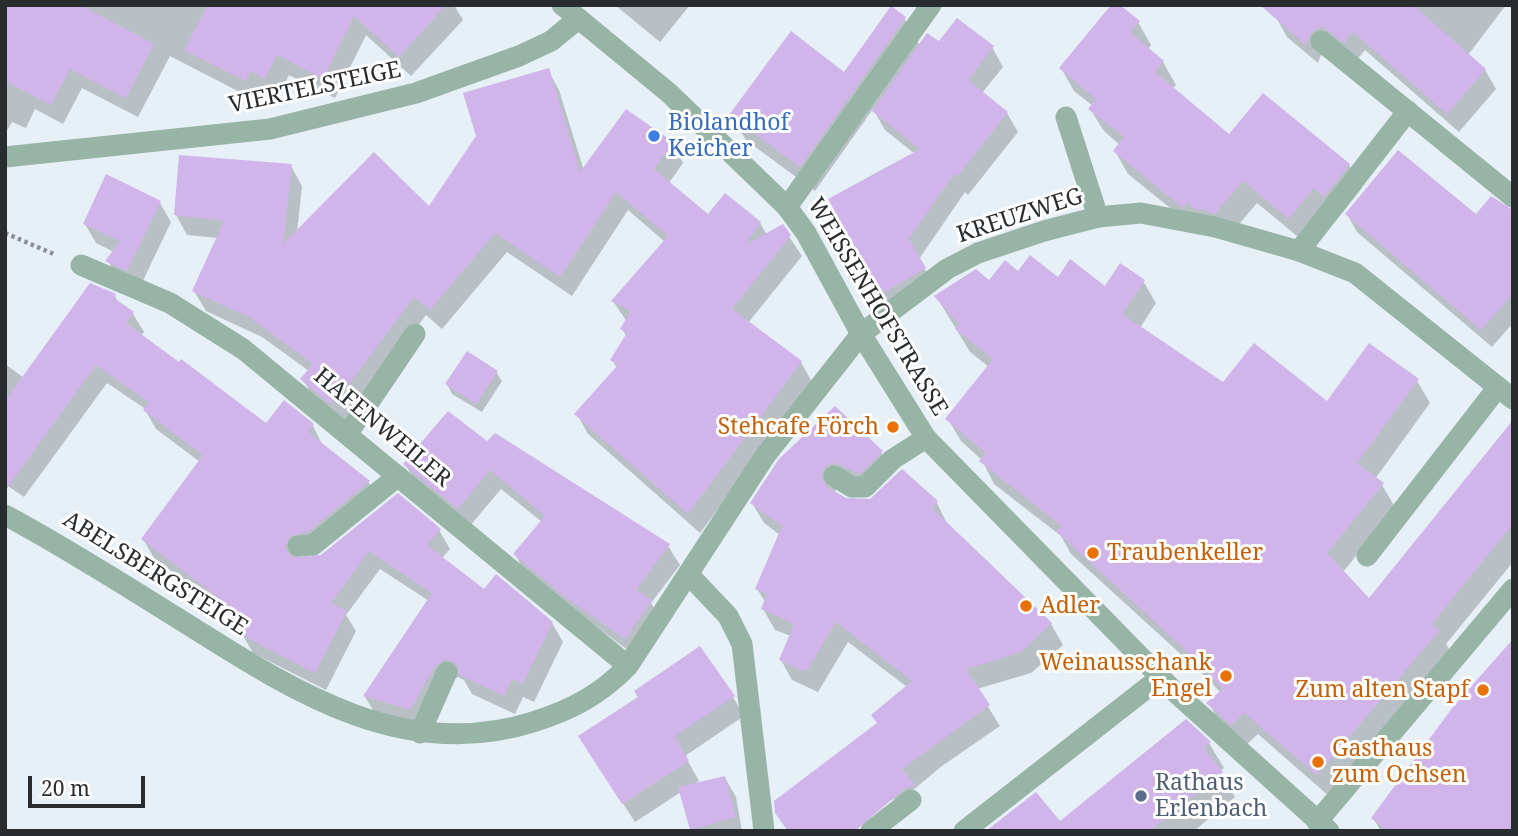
<!DOCTYPE html>
<html>
<head>
<meta charset="utf-8">
<style>
	body { margin:0 }
	#map { position:relative; width:1518px; height:836px; overflow:hidden; background:#e7eff7; font-family:"Noto Serif",serif }
	canvas { display:block }
	.frame { position:absolute; inset:0; border:7px solid #292c2f; pointer-events:none }
	.scale { position:absolute; left:28px; top:776px; width:117px; height:32px; box-sizing:border-box; border:4px solid #292c2f; border-top:0; padding-left:9px; font-size:21px; line-height:24px; white-space:nowrap; color:#292c2f; -webkit-text-stroke:5px #fff; paint-order:stroke }
</style>
</head>
<body>
<div id="map">
<canvas width="1518" height="836"></canvas>
<div class="frame"></div>
<div class="scale">20 m</div>
</div>
<script>
const ctx = document.querySelector('canvas').getContext('2d');
ctx.lineJoin = 'round';
function fill(path, color) {
  ctx.fillStyle = color;
  ctx.fill(path, 'evenodd');
}
function strokePath(path, color, width, dash) {
  ctx.strokeStyle = color;
  ctx.lineWidth = width;
  ctx.lineCap = dash ? 'butt' : 'round';
  ctx.setLineDash(dash || []);
  ctx.stroke(path);
}
function write(font, color, halo, rows, align = 'center') {
  ctx.font = font + ' "Noto Serif",serif';
  ctx.lineWidth = 6;
  ctx.setLineDash([]);
  ctx.textBaseline = 'middle';
  ctx.strokeStyle = halo;
  ctx.fillStyle = color;
  for (const [text, x, y, turn = 0] of rows) {
    ctx.save();
    ctx.translate(x, y);
    ctx.rotate((+turn || 0) * Math.PI / 180);
    ctx.textAlign = isNaN(turn) ? turn : align;
    if (halo) ctx.strokeText(text, 0, 0);
    ctx.fillText(text, 0, 0);
    ctx.restore();
  }
}
fill(new Path2D(`
	M5,5H454L463,20L411,76L366,35L335,98L289,75L277,98L263,90L257,101L170,56L138,117L82,88L63,124L35,109L26,128L12,122L6,132Z
	M615,5H690L660,42Z
	M1410,5H1506L1468,55L1485,70L1496,89L1459,132L1365,50L1356,61L1322,52L1318,63L1287,37L1276,17Z
	M905,19L920,46L940,43L992,47L1003,67L982,93L1007,113L1018,132L968,195L965,192L919,259L935,288L893,312L830,200L915,154L885,130L873,109L815,191L746,140L731,115L845,74Z
	M1138,22L1151,45L1148,49L1163,62L1176,85L1172,89L1229,136L1349,165L1362,188L1338,218L1328,210L1303,241L1257,203L1229,236L1196,229L1128,174L1115,151L1120,145L1104,131L1090,109L1093,106L1074,91L1061,68Z
	M548,70L559,90L584,171L672,143L683,163L669,183L708,217L760,223L767,235L782,226L802,256L748,323L801,362L812,382L700,533L588,434L577,414L617,368L612,360L627,337L622,329L627,322L613,301L665,242L628,210L572,296L507,252L442,329L426,315L358,407L355,405L342,422L314,399L303,379L309,371L262,337L206,311L194,291L218,238L187,235L176,215L291,166L302,186L297,233L429,208Z
	M160,203L171,222L139,289L119,281L108,261L114,252L96,243L85,224Z
	M1513,211V323L1492,347L1357,232L1347,214L1476,217Z
	M976,271L990,282L1018,273L1106,288L1143,281L1156,303L1140,328L1223,384L1327,403L1417,381L1430,403L1375,479L1382,485L1395,507L1343,572L1369,601L1513,447V562L1446,644L1452,654L1330,797L1258,734L1245,746L1221,725L1209,703L1221,693L1208,679L1071,554L1061,536L994,484L982,460L961,441L948,419L989,367L970,352L936,296Z
	M115,296L120,305L133,314L144,332L141,336L266,426H313L323,446L369,483L380,501L301,554L297,561L439,530L450,549L442,558L484,591L552,623L563,642L534,702L523,697L515,714L472,694L464,680L458,677L446,685L421,729L376,715L365,697L429,601L380,569L346,615L356,631L326,690L253,653L242,634L246,627L154,558L143,539L200,462L156,429L144,408L107,383L24,497L5,484V364L24,378Z
	M496,372L502,381L482,412L452,394L447,384Z
	M487,444L668,546L680,565L651,603L662,621L637,657L526,574L515,554L542,522L501,489L469,527L417,484L405,464Z
	M881,452L893,472L839,485L834,493L845,500L937,503L947,524L1051,624L1063,645L1031,673L977,689L1000,726L942,766L906,796L788,827L879,724L907,687L848,642L818,692L792,680L781,660L791,636L775,630L763,609L766,603L757,589L780,535L764,523L752,503L781,460Z
	M733,697L744,716L685,756L699,781L693,785L725,778L736,797L742,831H692L681,792L635,822L592,756Z
	M1209,743L1224,768L1220,771L1235,797L1194,831H988L1060,823Z
	M1373,818L1513,831H1381Z`), '#0003');
fill(new Path2D(`
	M5,5H80L154,44L126,98L70,69L51,105L5,81Z
	M208,5H446L399,57L354,16L323,79L277,55L265,79L251,71L245,81L184,50Z
	M1111,5H1120L1140,21L1130,32L1164,61L1155,72L1229,134L1263,93L1350,164L1324,197L1314,188L1289,219L1243,181L1215,214L1202,209L1196,210L1188,203L1182,207L1113,151L1124,137L1088,109L1096,99L1059,68Z
	M1260,5H1413L1486,69L1447,114L1353,32L1344,43L1322,26L1311,32L1306,45Z
	M891,6L906,17L800,167L729,115L791,31L844,72Z
	M957,18L994,46L968,80L1008,112L957,177L954,174L909,239L926,268L881,294L828,199L920,149L872,111L927,33L939,41Z
	M549,68L580,172L626,109L673,142L654,169L708,214L725,193L761,222L745,245L783,224L791,235L732,309L802,361L688,514L574,414L618,365L610,360L627,333L620,329L631,311L611,301L668,236L616,192L560,277L495,233L430,310L414,297L346,388L343,386L330,404L300,379L313,364L249,317L192,291L224,221L174,215L179,155L292,164L283,244L374,152L429,206L476,136L463,93Z
	M1398,150L1476,214L1491,196L1513,210V294L1481,330L1345,214Z
	M106,174L161,201L127,271L105,261L120,241L83,224Z
	M1030,255L1058,277L1070,259L1105,286L1120,263L1145,280L1122,314L1223,382L1254,343L1327,401L1369,343L1419,379L1357,463L1384,483L1327,553L1369,598L1513,420V524L1431,625L1440,630L1317,775L1244,713L1231,725L1206,703L1223,689L1193,657L1056,531L1062,526L979,461L986,453L945,419L993,359L955,329L959,324L934,296L976,269L989,280L1005,260L1018,271Z
	M90,283L116,294L114,298L134,312L126,323L179,362L181,359L266,423L284,400L314,424L308,432L370,481L308,532L290,536L285,548L292,557L321,555L398,493L441,529L427,545L484,589L496,574L553,622L523,684L512,679L504,696L459,675L457,664L446,659L435,666L410,710L363,696L432,593L369,551L331,603L347,611L315,673L240,634L248,620L141,539L203,455L143,410L149,402L96,365L5,491V401Z
	M467,351L498,371L476,404L445,384Z
	M835,406L883,451L860,474L835,463L827,465L821,475L827,487L846,498L870,499L902,469L938,501L932,508L1052,623L1021,652L966,669L990,705L902,769L915,785L903,790L855,831H788L775,813L774,801L877,723L871,715L912,681L836,622L806,672L779,660L794,624L761,609L767,594L755,589L782,526L750,503L779,459Z
	M448,411L487,441L495,433L670,544L636,590L652,600L625,639L565,597L513,554L545,516L490,470L458,509L403,464Z
	M1513,639V831H1388L1371,818L1453,707Z
	M700,646L735,696L675,736L689,761L622,804L578,736L638,697L634,691Z
	M1186,719L1211,742L1204,748L1223,772L1150,831H986L1036,792L1060,821Z
	M725,776L736,817L690,830L678,787Z`), '#d0b4ea');
strokePath(new Path2D(`
	M5,233L56,255`), '#8b9096', 4.5, [3.5, 3.5]);
strokePath(new Path2D(`
	M1321,41L1513,197
	M1066,117L1098,217
	M787,207L931,5
	M1299,251L1408,111
	M348,433L415,334
	M834,476L852,487H865L893,459L926,438
	M298,546L313,545L398,476
	M1367,556L1498,387
	M420,733L447,672
	M871,831L911,800
	M964,831L1161,677`), '#98b4a7', 21);
strokePath(new Path2D(`
	M5,157L270,129L416,93L519,56L551,41L578,19
	M81,265L170,303L243,349L628,666
	M5,515C65,547 121,583 179,619C287,687 400,764 533,722C571,710 600,695 628,666L765,456L861,334L947,269L978,253L1044,231L1098,217L1141,213L1215,227L1299,251L1355,273L1513,399
	M689,575L728,616L742,644L764,831`), '#98b4a7', 21);
strokePath(new Path2D(`
	M562,5L669,93L787,207L806,233L861,334L926,438L1175,692L1329,831
	M1317,822L1513,589`), '#98b4a7', 21);
for (const [x, y, r, color] of [
	[654,136,7,"#3f7fe0"],
	[893,427,7,"#e8710a"],
	[1093,553,7,"#e8710a"],
	[1026,606,7,"#e8710a"],
	[1226,676,7,"#e8710a"],
	[1483,690,7,"#e8710a"],
	[1318,762,7,"#e8710a"],
	[1141,796,7,"#5c6f8a"]
]) {
  const dot = new Path2D();
  dot.arc(x, y, r, 0, 2 * Math.PI);
  ctx.fillStyle = color;
  ctx.fill(dot);
  strokePath(dot, '#fff', 2.5);
}
write('23px', '#292c2f', '#fff', [
	["VIERTELSTEIGE",315,88,-12],
	["KREUZWEG",1020,216,-18],
	["WEISSENHOFSTRASSE",877,307,59],
	["HAFENWEILER",382,428,40],
	["ABELSBERGSTEIGE",155,574,32]
]);
write('23px', '#366cbe', '#fff', [
	["Biolandhof",668,123],
	["Keicher",668,149]
], 'left');
write('23px', '#c56008', '#fff', [
	["Stehcafe Förch",879,427],
	["Traubenkeller",1107,553,"left"],
	["Adler",1040,606,"left"],
	["Weinausschank",1212,663],
	["Engel",1212,689],
	["Zum alten Stapf",1469,690],
	["Gasthaus",1332,749,"left"],
	["zum Ochsen",1332,775,"left"]
], 'right');
write('23px', '#4e5e75', '#fff', [
	["Rathaus",1155,783],
	["Erlenbach",1155,809]
], 'left');
</script>
</body>
</html>
